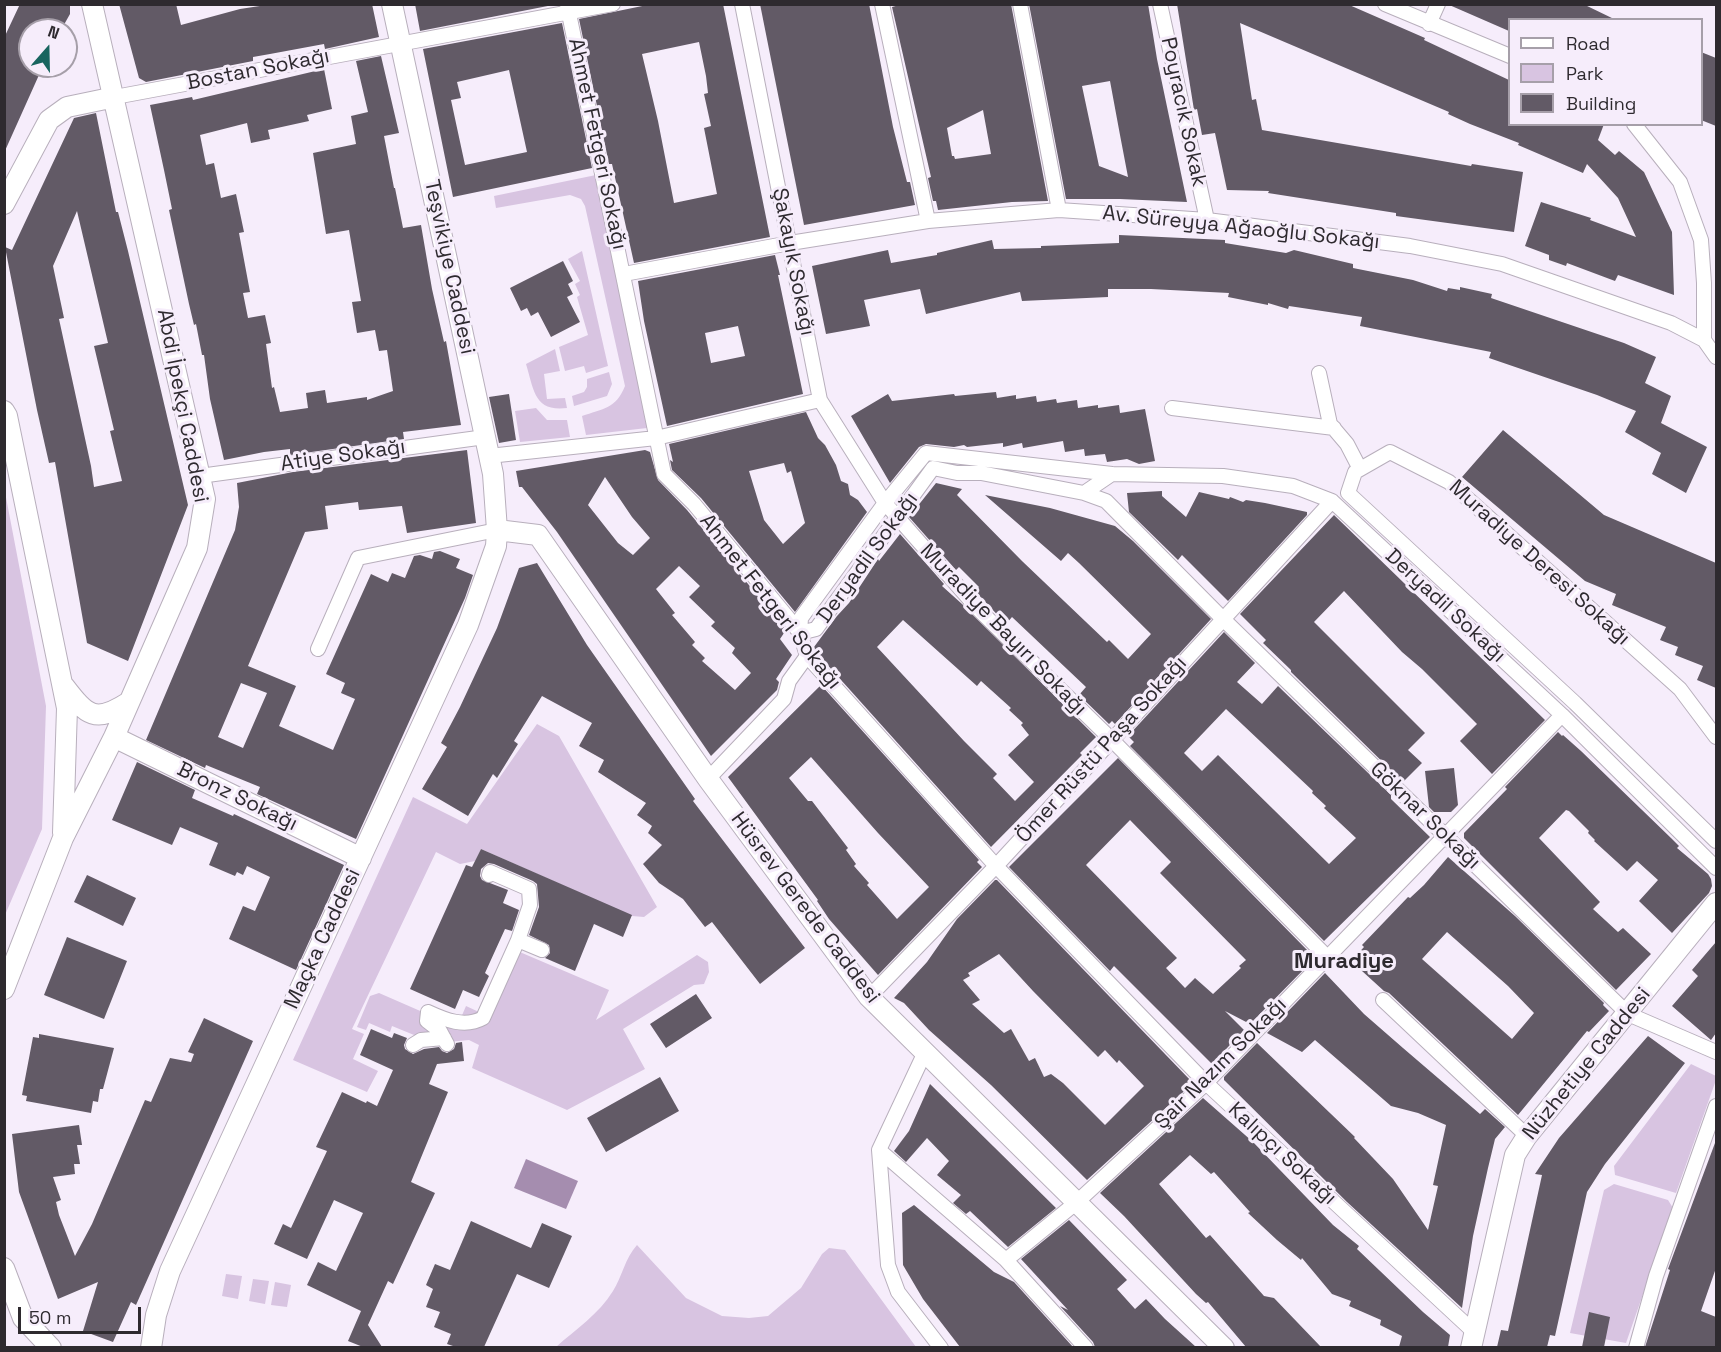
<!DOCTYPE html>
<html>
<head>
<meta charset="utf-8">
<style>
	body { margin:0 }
	#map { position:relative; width:1721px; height:1352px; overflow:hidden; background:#f6edfb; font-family:"Space Grotesk",sans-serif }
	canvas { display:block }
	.frame { position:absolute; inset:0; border:6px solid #2e2a2f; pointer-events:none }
	.legend { position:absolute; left:1508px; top:18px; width:195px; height:108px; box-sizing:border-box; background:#f6edfb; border:2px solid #a69fa9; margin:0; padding:8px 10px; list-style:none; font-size:18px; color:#2e2a2f }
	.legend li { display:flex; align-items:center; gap:12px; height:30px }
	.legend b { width:30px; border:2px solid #a69fa9 }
	.north { position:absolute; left:18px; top:18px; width:60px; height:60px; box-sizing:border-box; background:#f6edfb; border:2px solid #a69fa9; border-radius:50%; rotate:20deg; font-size:16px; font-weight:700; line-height:24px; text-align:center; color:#2e2a2f }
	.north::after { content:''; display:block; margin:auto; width:21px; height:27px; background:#18655f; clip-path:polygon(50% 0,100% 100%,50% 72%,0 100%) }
	.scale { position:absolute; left:18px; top:1307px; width:123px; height:27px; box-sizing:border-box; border:3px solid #2e2a2f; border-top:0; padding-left:8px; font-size:18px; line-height:21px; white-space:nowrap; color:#2e2a2f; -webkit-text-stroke:4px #f6edfb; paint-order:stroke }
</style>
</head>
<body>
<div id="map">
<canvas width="1721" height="1352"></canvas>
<div class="frame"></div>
<ul class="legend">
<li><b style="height:8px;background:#fff"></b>Road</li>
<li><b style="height:16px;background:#d8c4e1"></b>Park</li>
<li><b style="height:16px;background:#625a66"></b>Building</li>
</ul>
<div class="north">N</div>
<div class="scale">50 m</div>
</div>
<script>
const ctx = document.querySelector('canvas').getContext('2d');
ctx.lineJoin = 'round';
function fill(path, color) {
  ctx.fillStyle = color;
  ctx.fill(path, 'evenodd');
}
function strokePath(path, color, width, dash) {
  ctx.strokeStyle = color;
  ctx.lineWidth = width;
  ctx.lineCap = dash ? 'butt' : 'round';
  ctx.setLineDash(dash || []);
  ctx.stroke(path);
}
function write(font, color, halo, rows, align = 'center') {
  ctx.font = font + ' "Space Grotesk",sans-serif';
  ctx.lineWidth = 6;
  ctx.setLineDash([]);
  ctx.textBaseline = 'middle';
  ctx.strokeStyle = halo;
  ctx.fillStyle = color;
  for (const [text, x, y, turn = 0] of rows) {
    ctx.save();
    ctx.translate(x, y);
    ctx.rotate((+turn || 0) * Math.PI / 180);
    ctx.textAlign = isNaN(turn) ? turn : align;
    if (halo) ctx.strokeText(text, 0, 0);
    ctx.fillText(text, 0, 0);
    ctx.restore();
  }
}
fill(new Path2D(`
	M596,175L647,428L586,435L582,416C602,409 616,409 625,386L585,206L581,199L570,195L496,208L494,196Z
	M582,251L608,366L586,373L584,366L565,371L559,347L588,335L577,297L580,295L575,284L580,281L568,259Z
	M555,349L560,371L544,374L547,399L565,398L567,408C534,412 534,390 526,364Z
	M609,372L612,384L607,396L574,406L572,396L584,392L587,387V379Z
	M536,408L547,420H567L570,437L520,442L515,411Z
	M4,487L46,706L42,829L5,915Z
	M537,724L559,736L657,907L644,917L632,916L481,849L475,861L460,864L436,852L352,1029L364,1034L353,1059L378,1071L367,1092L293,1060L413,797L467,824Z
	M508,947L609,990L596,1020L697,955L708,962L709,972L704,984L694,985L623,1029L645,1069L567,1110L472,1068L479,1045L469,1040L416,1045L419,1037L392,1026L390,1032L369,1023L366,1030L357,1027L370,996L379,993L457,1027L466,1006L479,1012Z
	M1691,1064L1716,1076V1080L1676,1193L1615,1175L1614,1166Z
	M1614,1184L1668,1200L1673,1208L1626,1343L1570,1333L1604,1190Z
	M637,1245L686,1298L722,1316L749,1318L768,1316L801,1288L822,1254L829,1248L845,1250L916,1347H556C576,1329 599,1314 613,1291C622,1277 625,1258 637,1245Z
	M226,1274L242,1276L238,1299L222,1296Z
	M253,1279L269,1281L265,1304L249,1301Z
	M275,1282L291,1285L287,1307L271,1305Z`), '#d8c4e1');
fill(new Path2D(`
	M526,1159L578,1181L566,1209L514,1188Z`), '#a58daf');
fill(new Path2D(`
	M20,4H70V14L61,30H30V66H43L4,153V38Z
	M119,4H176L181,25L240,9L273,4H372L379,37L325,49L324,44L270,54L253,57V61L146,82L139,78Z
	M415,4H558L420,31Z
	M652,4H723L770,237L634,263L612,164H609L579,19ZM699,42L706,76L708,93L704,94L711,126L704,128L717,194L674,203L658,121L642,54Z
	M760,4H869L893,127L907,182H910L915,205L804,225Z
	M903,4H1011L1048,201L1012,202L938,210L936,201H933L928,178L931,177L892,7ZM983,110L991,154L955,159L954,156H952L947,128Z
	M1029,4H1148L1157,59L1187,202L1120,199H1066ZM1110,81L1120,135L1128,177L1099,166L1082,86Z
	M1177,4H1347L1425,38L1424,40L1509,80V124H1604L1598,140L1615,155L1619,151L1644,172L1672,232L1674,295L1618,275L1615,281L1567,263L1566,266L1549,260V255L1525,246L1541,202L1591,218L1590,220L1636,237L1618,198L1587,164L1583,173L1560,163L1518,145L1519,143L1470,124L1448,114L1449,112L1240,23L1252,100L1256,99L1262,130L1471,166L1472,164L1523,172L1514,232L1396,216V213L1268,193L1269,191L1227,190L1215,133L1202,135L1197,109L1194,110Z
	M1447,4H1583L1616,20H1509V31Z
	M562,23L592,168L453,197L423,49ZM509,70L527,152L465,165L451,100L461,98L457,82Z
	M1701,52L1716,58V126L1701,120Z
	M381,56L399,133L384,136L394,188H395L403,228L421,225L432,289L444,342L446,341L461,425L403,432L404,439L290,455V449L264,452L224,460L210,399L204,355H202L196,324L194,325L189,304L169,210L172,209L164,170L150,105L192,97L193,100L324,69L332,109L307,115L309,121L268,130L270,139L251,143L247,123L200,135L206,165L214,163L221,198L236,194L244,232L239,233L250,292L243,293L248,318L265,315L271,343L266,344L272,388L274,387L280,412L308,408L306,393L325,390L327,403L367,397V400L393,391L387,350L379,351L375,330L357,333L352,302L361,301L349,230L326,234L313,153L356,144L351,116L368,112L356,61Z
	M96,113L116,212H118L128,251L188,505L128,661L87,643L55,462L49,463L37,410L5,247L12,250L74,118ZM77,211L108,343L94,346L114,430L110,431L122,481L94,487L91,466L59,319L64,318L53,266Z
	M1119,235L1225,240V243L1286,253L1294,250L1353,264V268L1413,280L1447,291L1448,288L1460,290V287L1492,294L1491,298L1624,343L1656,357L1645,383L1671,396L1661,423L1707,447L1686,493L1652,474L1661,453L1625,432L1636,411L1597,395L1489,358L1491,352L1360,326L1362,317L1289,306L1288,309L1268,303V305L1228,297L1229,293L1151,289H1108V297L1022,301L1020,292L926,314L920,289L864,300L870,326L826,334L812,266L888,250L891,263L937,255V253L992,240L994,249L1041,248V246L1119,243Z
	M775,255L780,275H778L803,394L667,426L644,321L638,281ZM738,326L745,356L711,363L705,333Z
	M563,261L573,281L568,284L573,294L567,297L580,322L551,337L538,312L531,316L527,308L521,311L510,288Z
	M996,392L997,398L1016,395V399L1036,396L1037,402L1056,399L1057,403L1077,400L1078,408L1098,405V408L1119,405L1120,413L1145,409L1155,461L1139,464L1127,459L1107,462L1105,454L1085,456L1084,449L1065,452L1063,441L1023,448L1022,443L1003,447V443L967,447L964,445L954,447L926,444L919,447L890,483L851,416L888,394L892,401L954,394L955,396Z
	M509,394L516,440L499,443L489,397Z
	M806,412L818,438L825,445L836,465L841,481L848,484L850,495L858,500L867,512L795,612L701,498L672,470L670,460L673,462L669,444ZM784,463L787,473L791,471L805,523L783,544L764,520L749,471Z
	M1503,430L1604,515L1716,563V688L1697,680L1703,666L1675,655L1678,647L1660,640L1666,627L1612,605L1616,594L1585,581L1462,477Z
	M467,450L476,523L407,533L402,506L359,510L358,502L325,506L328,529L305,532L248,666L296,686L279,726L333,750L355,699L341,693L345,683L326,674L371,574L388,582L392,573L405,578L414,556L420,555L432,559L434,552L440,551L460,559L456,568L473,575L465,598L356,839L257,794L260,787L206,765L205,768L146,740L235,530L239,507L237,483L293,472ZM241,683L267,693L243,748L218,737Z
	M645,450L650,452L658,480L687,510L786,630L780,639L792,655L776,679L779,682L777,690L711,756L557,532L522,487H519L516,471ZM605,477L632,517L650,538L633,555L618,543L588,505ZM679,566L700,586L689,597L715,622L711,626L735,648L732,653L751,673L735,690L702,661L705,658L692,645L695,642L672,615L675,613L656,589Z
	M936,483L962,489L957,495L1022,561L1107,642L1109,640L1128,659L1151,634L1079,563L1068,553L1061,561L985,495L1050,508L1115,526L1133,541L1211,619L1115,724L1112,721L1109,724L1079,695L1086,687L1012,617L1006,624L975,591L979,587L959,567L956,570L909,517Z
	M1162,491V496L1186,517L1199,492L1229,499L1230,497L1243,502L1246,500L1265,503L1307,512V515L1228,601L1182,555L1178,560L1129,512L1127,493Z
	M1334,515L1545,720L1492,774L1460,741L1477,724L1422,669L1402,652L1344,591L1314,622L1425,733L1408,750L1422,763L1403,782L1291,672V670L1263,643L1266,640L1240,614Z
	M900,534L944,584L942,586L962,604L1096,737L1080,753L1082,755L991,847L815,651L814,647L837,616L849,603L878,559L879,561ZM903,620L977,686L981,681L1011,708L1009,710L1023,723L1021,725L1029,735L1008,755L1034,782L1015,801L993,778L997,774L964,741L877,647Z
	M537,563L587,645L695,799L693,801L805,948L760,984L712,922L705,927L683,899L659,883L643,864L662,845L648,833L652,826L637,815L646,803L598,772L604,760L579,746L592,723L542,696L514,741L518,744L497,778L493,774L468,816L422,789L447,747L441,743L460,707L497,628L519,568Z
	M1224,632L1255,663L1237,682L1262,704L1278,686L1391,795V799L1430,837L1324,941L1130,746L1134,742L1128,736ZM1226,709L1313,791L1312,793L1326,806L1324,808L1356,838L1329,864L1218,755L1202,771L1184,753Z
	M821,685L979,860L977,862L982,867L878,975L829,919L817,901L818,900L728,777ZM811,757L878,833L929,887L897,919L867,885L869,883L854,866L856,864L846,850L848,848L812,801H808L789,778Z
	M1558,732L1562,736L1563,735L1581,751L1671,838L1679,846L1677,848L1708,874L1711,879L1712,886L1709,893L1672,933L1639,901L1658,880L1637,861L1627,871L1594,841L1595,840L1588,833L1589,831L1569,811L1566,810L1539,838L1600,902L1593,909L1618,932L1623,928L1651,954L1616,990L1464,838V833L1507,789L1505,787Z
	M1118,758L1311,954L1310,955L1314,959L1250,1024L1225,1011L1244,1030L1212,1064L1114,966L1110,971L1009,867ZM1130,820L1171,862L1160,873L1246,960L1239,966L1241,968L1213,994L1195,978L1185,988L1166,968L1177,958L1086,865Z
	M137,762L195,790L192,798L233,816L234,814L344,865L296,970L229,939L243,906L255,911L270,877L247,866L243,875L237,872L235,876L209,865L218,843L180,827L172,845L112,820Z
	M1454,768L1458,805L1451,812H1434L1429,807L1425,771Z
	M481,849L632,915L623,937L594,924L575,971L545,958L550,953L549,945L529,935L539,907L537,884L533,881L494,864L488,863L481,869L480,876L482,880L508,890L503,903L519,910L512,931L505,929L485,973L489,976L479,997L463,990L455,1009L410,989L466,865L472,867Z
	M1448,857L1515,916L1604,1003L1603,1005L1609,1011L1589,1032L1587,1031L1518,1115L1389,993L1384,991L1351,961L1364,947L1362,945L1408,897L1410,898L1424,885ZM1447,932L1508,986L1534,1013L1512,1039L1422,959Z
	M87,875L136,898L123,926L74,902Z
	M995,880H997L1193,1083L1087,1180L991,1085L929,1030L904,1003L894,998L927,962L957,919ZM999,954L1033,991L1098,1057L1105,1050L1117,1063L1119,1060L1144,1086L1105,1125L1063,1083L1051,1074L1044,1077L1035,1058L1029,1061L1011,1029L1004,1033L972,1004L980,1000L963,980L970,976L968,973Z
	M67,937L127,961L104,1019L44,995Z
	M1716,942V1033L1711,1040L1672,1006L1698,976L1692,970Z
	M1325,973L1364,1014L1403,1048L1480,1114L1485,1109L1505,1127L1495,1139L1488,1168L1473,1236L1462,1308L1347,1202L1224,1080V1077L1257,1043L1355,1137L1354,1138L1393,1179L1428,1230L1438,1186L1433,1185L1446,1125L1418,1113L1391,1106L1315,1040L1302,1052L1267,1033Z
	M696,994L712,1018L666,1048L650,1024Z
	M204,1018L253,1041L136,1305L131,1302L113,1342L83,1331L98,1282L58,1299L19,1192L12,1134L79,1125L82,1145H77L80,1164H74L75,1174L53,1177L61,1200L56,1202L59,1215L75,1256L92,1224L145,1100L151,1102L170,1058L191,1062L194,1054L188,1052Z
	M371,1029L392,1038L394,1033L407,1038L404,1045L405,1049L413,1054L424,1049L439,1047L442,1051L447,1053L454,1049L456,1043L462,1042L464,1061L437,1064L429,1084L448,1092L411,1182L435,1193L393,1284L388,1281L368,1325L382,1347H363L348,1341L361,1311L307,1285L318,1262L336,1271L363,1213L334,1200L307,1259L274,1244L283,1224L291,1228L327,1151L316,1147L342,1092L366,1103L367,1101L377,1106L393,1070L360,1055Z
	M39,1034L114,1048L103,1089H100L98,1102L93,1101L91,1113L26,1101L27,1096L22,1095L33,1037L39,1038Z
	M1648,1036L1685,1063L1605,1164L1587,1192L1555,1336L1550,1335L1547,1347H1497L1501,1330L1508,1331L1542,1175L1535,1174L1559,1138Z
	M660,1077L679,1111L606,1152L587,1118Z
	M930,1084L1056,1208L1008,1247L970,1211L966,1214L953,1203L961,1195L937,1175L949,1161L927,1138L906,1162L894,1151L909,1131Z
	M1203,1098L1253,1142L1333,1225L1359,1246L1357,1249L1423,1312L1450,1335L1448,1347H1399L1402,1336L1380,1325L1381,1320L1349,1306L1351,1301L1332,1294L1302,1258L1301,1260L1277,1240L1248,1213L1250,1212L1214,1172L1211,1174L1190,1155L1159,1184L1206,1238L1210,1235L1264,1296L1274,1298L1321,1347H1246L1208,1302L1206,1303L1196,1294L1124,1216L1100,1193Z
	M1715,1143H1716V1268L1701,1311L1716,1317V1347H1645L1670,1270L1668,1269Z
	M914,1205L994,1272L1014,1282L1073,1347H960L923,1299L903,1265L902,1213Z
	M1069,1220L1127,1280L1117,1289L1135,1309L1146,1299L1165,1319L1196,1347H1095L1093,1342L1060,1306L1068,1310L1021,1259Z
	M471,1221L531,1248L542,1223L572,1236L549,1288L517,1274L484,1347H456L447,1344L451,1334L434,1327L440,1312L426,1307L433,1289L426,1285L435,1264L450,1270Z
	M1589,1312L1610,1317L1604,1347H1582Z`), '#625a66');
const street = new Path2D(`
	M567,4L664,474L694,504L789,619L800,633L807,656L996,866L1206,1083L1474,1332
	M742,4L820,400L885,503L978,609L1112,740L1328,958
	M882,4L928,221
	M1020,4L1059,210
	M1160,4L1207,220
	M1385,4L1510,56
	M1429,24L1438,4
	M115,97L613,4
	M1634,124L1680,182L1701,240L1704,283V340L1716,357
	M624,274L790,243L928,221L1059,210L1207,220L1410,246L1502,264L1671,323L1704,340
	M1319,373L1330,424L1347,444L1360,469
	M1172,408L1334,428
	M489,456L656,438L820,400
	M1112,474L1084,493L981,473H957L933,468L816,629L800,633L801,618L885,503L926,453L1112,474L1223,476L1293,486L1332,501L1562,715L1716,868
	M200,476L485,437
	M1084,493L1106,501L1222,618L1628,1014L1716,1052
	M318,649L358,558L497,530
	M1716,737L1680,689L1449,482L1390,452L1355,472L1348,493L1575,703L1716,841
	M708,779L784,699L789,681L807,656
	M489,875L490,872L529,889L530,905L518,940L542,950
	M869,997L996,866L1332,501
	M1383,1000L1527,1136
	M447,1044L440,1031L427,1021L428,1012C445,1020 465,1028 483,1018L518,940
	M413,1045L421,1040L444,1038
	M925,1052L879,1150L888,1265L898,1292L941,1348
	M879,1150L1006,1260L1086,1348
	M1006,1260L1077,1202L1206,1083L1562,715
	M1636,1348L1656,1276L1716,1106`);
const secondary = new Path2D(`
	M4,204L49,120L67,107L115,97
	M4,411L7,416L67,708L63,833
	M497,530L538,535L708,779L869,997L1224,1348
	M64,686C87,716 95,724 129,702
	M114,737L361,858
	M4,989L63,838L114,737L197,548L205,499L92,4
	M4,1268L23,1318L51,1348
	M151,1348L156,1315L170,1271L468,625L496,546L497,530L493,474L392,4
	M1471,1348L1515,1155L1527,1136L1716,903`);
strokePath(street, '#b8afbc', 16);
strokePath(secondary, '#b8afbc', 22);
strokePath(street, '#fff', 14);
strokePath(secondary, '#fff', 20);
write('21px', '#2e2a2f', '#f6edfb', [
	["Bostan Sokağı",258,70,-11],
	["Poyracık Sokak",1183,112,78],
	["Ahmet Fetgeri Sokağı",597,144,78],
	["Av. Süreyya Ağaoğlu Sokağı",1241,228,6],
	["Şakayık Sokağı",793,262,79],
	["Teşvikiye Caddesi",449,267,78],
	["Abdi İpekçi Caddesi",182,406,79],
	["Atiye Sokağı",343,456,-8],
	["Deryadil Sokağı",868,558,-54],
	["Muradiye Deresi Sokağı",1539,563,42],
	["Ahmet Fetgeri Sokağı",770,602,52],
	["Deryadil Sokağı",1445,606,43],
	["Muradiye Bayırı Sokağı",1003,630,46],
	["Ömer Rüstü Paşa Sokağı",1102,750,-48],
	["Bronz Sokağı",237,797,26],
	["Göknar Sokağı",1425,816,44],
	["Hüsrev Gerede Caddesi",805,908,53],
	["Maçka Caddesi",323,939,-65],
	["Şair Nazım Sokağı",1221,1064,-45],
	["Nüzhetiye Caddesi",1587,1064,-51],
	["Kalıpçı Sokağı",1282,1154,43]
]);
write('bold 22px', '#2e2a2f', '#f6edfb', [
	["Muradiye",1344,962]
]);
</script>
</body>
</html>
